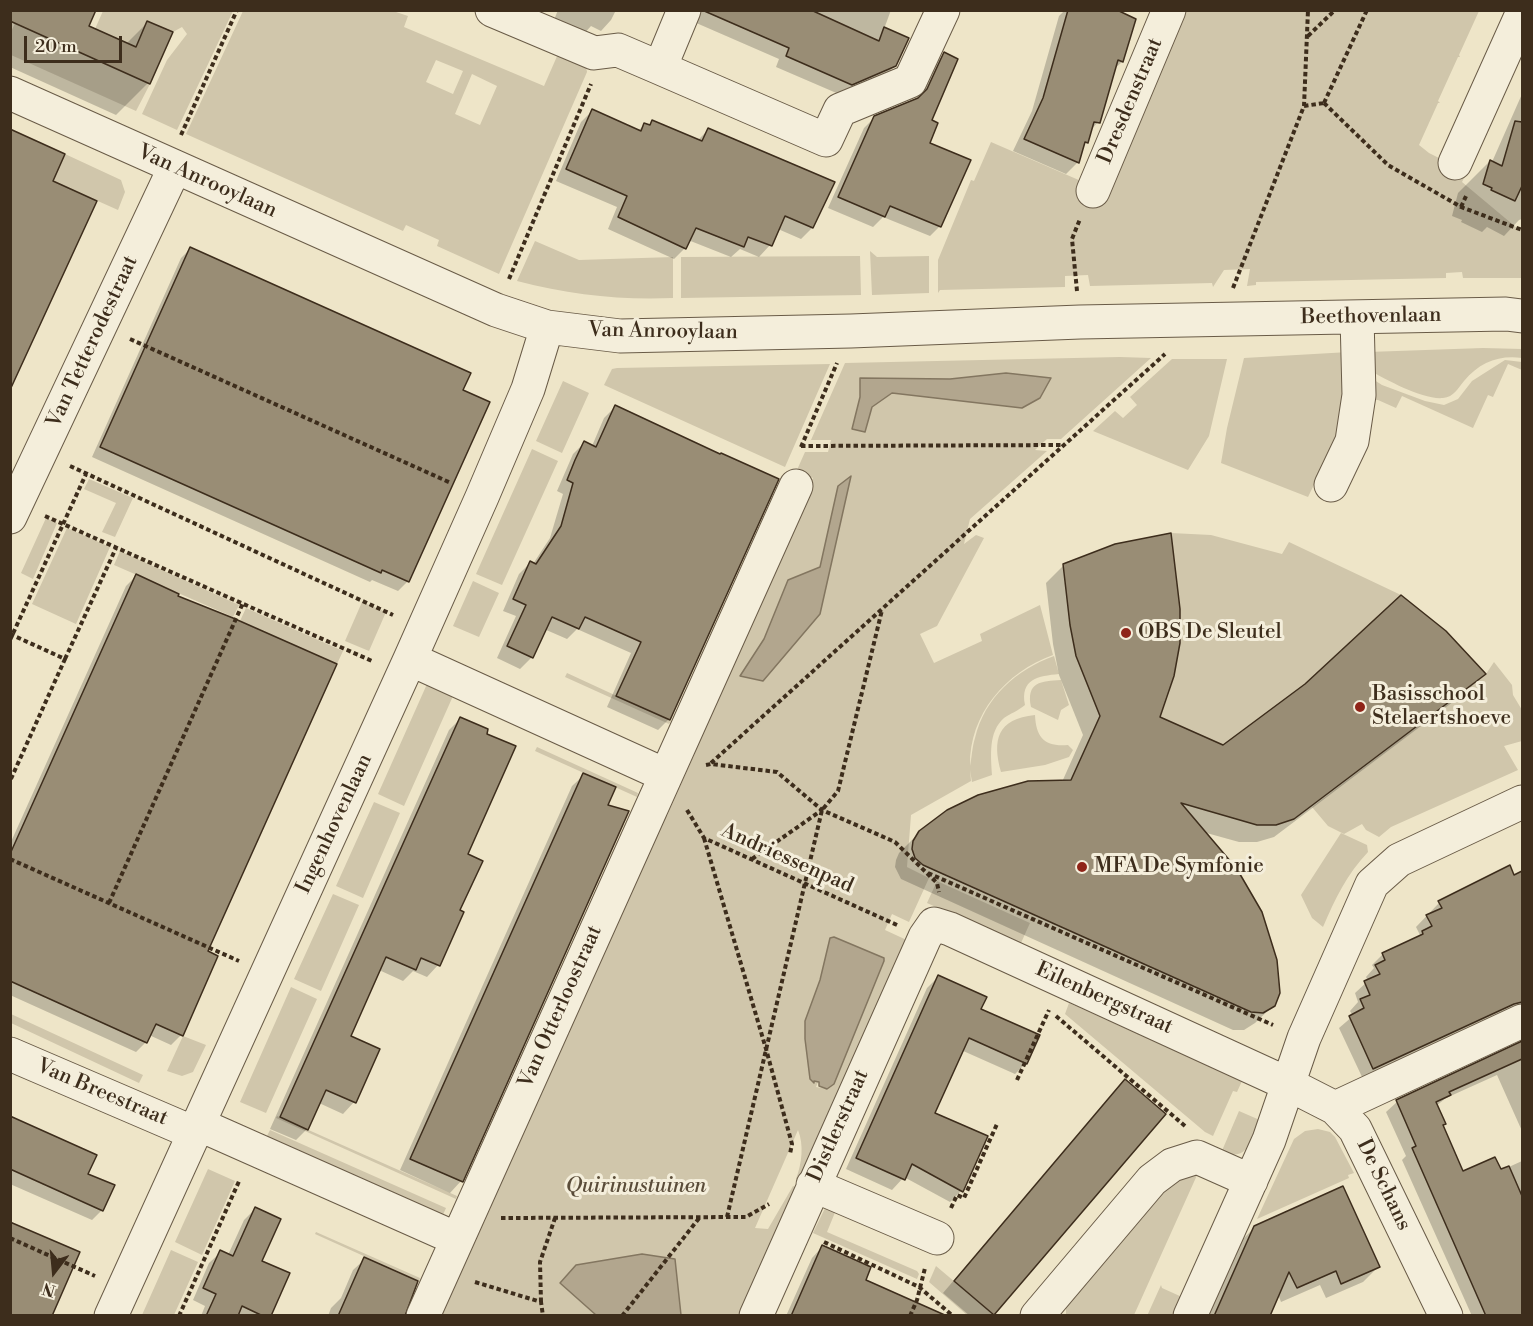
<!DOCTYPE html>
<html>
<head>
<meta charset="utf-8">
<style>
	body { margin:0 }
	#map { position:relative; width:1533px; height:1326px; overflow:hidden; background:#eee5c8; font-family:"Libre Bodoni",serif }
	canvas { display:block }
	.frame { position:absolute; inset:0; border:12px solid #3d2d1c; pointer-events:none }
	.north { position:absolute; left:24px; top:1242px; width:60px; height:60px; -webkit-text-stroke:4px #f4eedb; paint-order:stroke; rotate:196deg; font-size:16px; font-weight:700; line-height:24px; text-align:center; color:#3d2d1c }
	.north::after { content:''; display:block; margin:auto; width:21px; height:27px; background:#3d2d1c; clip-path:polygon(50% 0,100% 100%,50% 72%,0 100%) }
	.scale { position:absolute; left:24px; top:36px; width:98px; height:27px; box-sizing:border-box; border:3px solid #3d2d1c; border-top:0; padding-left:8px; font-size:18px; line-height:21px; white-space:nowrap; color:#3d2d1c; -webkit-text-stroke:4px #f4eedb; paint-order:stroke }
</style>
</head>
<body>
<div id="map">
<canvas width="1533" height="1326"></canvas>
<div class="frame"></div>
<div class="north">N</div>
<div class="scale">20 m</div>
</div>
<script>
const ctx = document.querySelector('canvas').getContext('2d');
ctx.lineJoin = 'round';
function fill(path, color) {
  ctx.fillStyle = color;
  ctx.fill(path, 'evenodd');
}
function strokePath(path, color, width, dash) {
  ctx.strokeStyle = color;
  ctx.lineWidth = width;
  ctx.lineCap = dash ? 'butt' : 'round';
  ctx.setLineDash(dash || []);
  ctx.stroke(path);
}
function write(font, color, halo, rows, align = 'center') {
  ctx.font = font + ' "Libre Bodoni",serif';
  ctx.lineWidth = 6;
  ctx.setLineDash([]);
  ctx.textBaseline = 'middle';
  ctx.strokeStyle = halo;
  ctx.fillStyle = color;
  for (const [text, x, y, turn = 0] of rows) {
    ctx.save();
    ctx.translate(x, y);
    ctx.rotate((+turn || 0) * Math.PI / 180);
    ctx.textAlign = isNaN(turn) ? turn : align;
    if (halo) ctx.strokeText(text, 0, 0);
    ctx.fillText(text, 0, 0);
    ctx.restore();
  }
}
fill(new Path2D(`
	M103,11H233L177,130L142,114L167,60L187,34L182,27L173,32L147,21L136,47L95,29Z
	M243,11H393L408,16L404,27L544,86L558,54L586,66L587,72L499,274L437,246L439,240L406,225L403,231L186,134ZM436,60L463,71L453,94L426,82ZM472,74L497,86L480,125L455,114Z
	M1180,11L1481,10L1482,11H1479L1459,55L1460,57H1458L1438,101L1440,103H1438L1419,145L1429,153L1449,163L1465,176L1462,182L1517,228L1522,230V278H1463L1462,272L1446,273V278L1256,282V285L1247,286L1250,269L1224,270L1213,287L1212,283L1090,286L1088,275L1065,276V287L940,290L938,293V260L971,180L974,181L991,142L1081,181Z
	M15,23L150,84L136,111L11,55V32Z
	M65,154L121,180L125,192L118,210L53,181Z
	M535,241L579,260L673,257V298C618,300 571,295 517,281Z
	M870,251L877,257L929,256V293L872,295Z
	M860,256L861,295L681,298V257Z
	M1483,348L1522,349V358C1499,355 1480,362 1464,381C1458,388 1454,397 1443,398C1423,400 1387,380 1369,370L1368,352Z
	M1349,352L1346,419L1308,497L1221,463L1227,428L1244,358Z
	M1120,357L1151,358L1061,439H1047L1035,450L1047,451L970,519L964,544L976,535L984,538L937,626L920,634L934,663L982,641L980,634L1040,605L1053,655C1006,672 969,714 970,766C972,757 972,747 975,738C985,697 1016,670 1054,656L1059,674C1038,676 1020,679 1025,705C1018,711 1011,713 1004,718C988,732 991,756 992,775L972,782L970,770L971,781L911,815L907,867L929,878L909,922L892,914L885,930L911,942L803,1182L796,1179C802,1163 804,1145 798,1130L755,1228L768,1229L793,1186L800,1189L743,1315L436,1316L450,1292H452L491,1207L489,1205L665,814L667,816L695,753L692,752L813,478L797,470L805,452H828L831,440H811L845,363ZM874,954L827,1089L816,1087Z
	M1172,359H1227L1209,436L1188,470L1093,431L1115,411L1123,418L1137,405L1130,397Z
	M1505,360L1522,362V370L1508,364L1493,397L1488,395L1473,428L1402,396L1396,408L1378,400H1370L1368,376L1382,385L1425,401L1444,405L1458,399L1472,381Z
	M830,364L785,467L604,385L612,369L617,368Z
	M563,381L589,393L562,453L536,441Z
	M532,449L558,461L502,585L476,574Z
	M89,479L133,498L115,537L102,532L116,503L84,489Z
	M46,518L57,523L33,579L21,573Z
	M67,528L110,547L76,624L32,604Z
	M1171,533L1211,535L1282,554L1289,542L1401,595L1305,684L1221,748L1189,730L1159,718C1190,653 1178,601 1171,533Z
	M120,551L239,605L233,617L114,565Z
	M473,581L499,593L479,637L453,626Z
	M362,602L386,612L369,651L345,641Z
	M246,608L343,651L337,664L240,621Z
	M1494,662L1512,685L1513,695L1522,710V741L1504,746L1518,770L1391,827L1379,837L1366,830L1362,824L1344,834L1328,826L1312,807L1486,674Z
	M567,673L671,721L669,724L565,677Z
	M1061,680L1069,705L1061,710L1058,720L1031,707C1026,682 1041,681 1061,680Z
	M427,684L453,696L404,806L378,794Z
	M1035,715C1036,738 1045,747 1068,745L1073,750L1069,757L1045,765L1001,772C992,740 997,719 1035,715Z
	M537,747L638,793L637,797L535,751Z
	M374,802L400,813L363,898L336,886Z
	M1341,833L1367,845L1368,852C1347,874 1335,899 1323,927L1312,918L1301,895Z
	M937,881L1030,923L1021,943L1023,946L927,903Z
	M333,894L359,905L321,991L294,979Z
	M291,987L317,999L266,1113L240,1102Z
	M1069,1003L1242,1081L1237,1092L1233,1091L1213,1136L1205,1132L1065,1014Z
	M11,1014L143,1075L139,1083L11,1023Z
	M183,1036L206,1045L193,1072L182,1076L167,1071Z
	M1239,1111L1262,1121C1252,1141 1248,1161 1221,1153Z
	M277,1116L457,1196L456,1199L276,1118Z
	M1318,1129L1330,1132L1335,1137L1354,1173L1348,1175L1349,1178L1257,1219L1294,1139L1305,1131Z
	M270,1130L446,1208L442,1217L266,1138Z
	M208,1169L235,1181L202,1255L175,1242Z
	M1198,1173L1134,1315H1066V1306L1174,1179Z
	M826,1206L836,1210L827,1232L917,1271L919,1274L917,1279L813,1233Z
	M316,1232L420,1278L419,1281L315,1234Z
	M171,1250L198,1262L174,1315H142Z
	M936,1266L994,1315H967L929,1282Z
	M1161,1285L1162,1288L1182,1297L1175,1315L1147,1316Z`), '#d0c6ab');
const water = new Path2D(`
	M1006,373L1051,378L1040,398L1022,408L892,393L872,407L865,432L852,429L860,397V378L950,379Z
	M851,476L820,614L763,681L740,676L764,639L788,580L820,567L838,486Z
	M834,937L884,958V961L834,1084L827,1089L819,1086V1082L814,1081V1083L810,1079L805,1039V1021L820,980L830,938Z
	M642,1254L675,1259L681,1315H596L560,1283L576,1265Z`);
fill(water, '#b2a68e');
strokePath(water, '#837660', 1.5);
fill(new Path2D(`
	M558,10H616L611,20L601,31L591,26L582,36L552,25Z
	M699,10H891L884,29L895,66L883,77L841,95L776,67L779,59L694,22Z
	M1065,10H1091L1133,22L1122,62L1113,70L1098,122L1090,131L1078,162L1066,174L1013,151L1032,111L1059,16Z
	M10,15L87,27L126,44L148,22V83L116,115L10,67Z
	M944,54L930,120L928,143L940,226L930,236L883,217L873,227L828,208L864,128L875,117L917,100L934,65Z
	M1522,94V219L1519,220L1504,236L1487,227L1482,232L1461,222L1462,220L1452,216L1458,193L1490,161L1492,162Z
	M592,111L638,131L645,124L648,126L652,121L698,140L708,130L812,228L801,239L778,229L770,245L759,257L740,249L731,257L688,240L685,248L674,259L608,229L617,207L556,181L581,122Z
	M191,248L461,391L488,402L407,582L398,591L372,580L370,582L92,457L181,258Z
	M615,407L669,719L658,730L607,707L631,653L577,629L567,639L544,629L531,658L520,669L497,658L516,616L503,611L519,574L530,563L533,564L550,538L563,494L557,491L573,454L584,443L592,446L604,418Z
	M1064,565L1158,717L1223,747L1484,674L1466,692L1274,837L1257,842H1239L1203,832L1274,1005L1255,1023L1244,1030H1233L901,879L895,867L896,860L899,853L917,835L1062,782L1083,735L1059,675L1053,644L1046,583Z
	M136,576L181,1035L171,1045L149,1035L146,1042L136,1052L10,995V844L126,586Z
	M460,719L485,735L458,911L462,912L438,965L427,977L413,971L403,981L379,970L349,1037L354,1102L343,1114L319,1103L307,1129L296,1140L270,1129L449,730Z
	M584,775L606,806L627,812L461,1181L450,1193L400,1170L572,786Z
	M1522,873V1017L1363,1079L1339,1028L1353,1016L1350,1011L1358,1002L1355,993L1368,981L1366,977L1374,968L1372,965L1383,954L1416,939L1420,935L1416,927L1439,903Z
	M938,977L979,1010L1026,1063L1015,1074L961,1050L933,1113L986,1137L961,1191L950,1202L904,1177L892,1190L846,1169L927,988Z
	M1522,1043V1131L1497,1075L1446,1098L1436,1106L1442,1126L1462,1173L1500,1171L1522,1161V1316H1472L1402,1160L1406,1156L1386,1112L1397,1102Z
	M1125,1081L1164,1114L992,1316H970L943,1293Z
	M10,1118L86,1175L102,1210L92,1220L10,1184Z
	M255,1209L260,1262L269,1316H201L205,1306L193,1300L209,1263L221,1252L228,1255L244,1220Z
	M1255,1227L1378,1267L1363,1282L1326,1298L1320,1285L1281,1302L1278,1294L1268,1316H1206L1239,1243Z
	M822,1247L905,1316H786L812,1258Z
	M365,1259L401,1316H328L331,1308L341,1298L353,1270Z`), '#0003');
const building = new Path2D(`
	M10,10H96L89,26L136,47L147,21L173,32L150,84L10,21Z
	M702,10H811L879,41L884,27L909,38L896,66L852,85L786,56L789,48Z
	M1068,10H1117L1136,19L1123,62L1118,60L1100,123L1094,122L1088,143L1085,142L1079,163L1024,139L1043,98Z
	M944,52L958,59L932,120L938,123L930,143L971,160L941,227L890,206L885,217L838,197L874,116L918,98L927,89Z
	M592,109L641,131L644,123L650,125L652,120L702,141L708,128L835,182L813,228L785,216L772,246L748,237L744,247L696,228L686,249L618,217L627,196L566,169Z
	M1515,121L1522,122V186L1515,201L1491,190L1492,188L1483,184L1490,160L1502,166Z
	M10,129L65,154L53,181L97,201L10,390Z
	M190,247L471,373L463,390L490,402L409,582L382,570L381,573L100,447Z
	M615,405L720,454L721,453L779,479L670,720L616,696L641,642L585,617L579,629L552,617L533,658L507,646L526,605L513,599L530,561L536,564L561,526L573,483L567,480L575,460L584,441L596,447Z
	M1171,533L1180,609V643L1174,676L1160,717L1223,745L1305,684L1401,595L1446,631L1486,674L1294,819L1276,825H1257L1181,803L1237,869L1262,912L1277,960L1280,993L1275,1006L1263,1013L1251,1012L923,865L915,858L912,849L913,841L919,831L947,810L978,795L1028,781L1071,780L1100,716L1076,656L1070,625L1063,564L1115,544Z
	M136,574L179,594L178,596L233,618L337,664L208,951L218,956L183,1036L156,1024L147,1043L10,981V854Z
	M460,717L488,729L487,734L516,746L468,854L483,861L460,910L464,912L440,966L421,958L416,970L386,957L351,1036L380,1049L356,1103L326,1090L308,1130L280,1117Z
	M583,773L616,787L608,805L629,811L463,1182L410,1159Z
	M1510,865L1514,875L1522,871V1002L1514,1004L1373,1069L1349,1016L1364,1008L1360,999L1370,995L1364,981L1380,974L1375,965L1385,960L1382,953L1423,934L1422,931L1432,926L1426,915L1442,908L1438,901Z
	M938,975L987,997L981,1009L1040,1035L1027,1064L969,1038L935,1113L988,1136L963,1192L912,1164L905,1180L856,1158Z
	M1522,1041V1059L1449,1092L1451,1095L1436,1102L1446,1124L1443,1125L1463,1171L1495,1157L1501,1169L1509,1166L1522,1196V1316H1486L1412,1148L1416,1146L1396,1100Z
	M1125,1079L1166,1114L994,1315L954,1281Z
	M10,1116L97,1155L88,1174L115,1185L103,1211L10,1169Z
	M1343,1186L1380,1267L1341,1284L1336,1271L1297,1288L1289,1272L1270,1316H1214L1254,1226Z
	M255,1207L281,1219L262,1261L290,1273L271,1316H263L242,1306L238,1316H206L216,1294L203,1288L220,1250L233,1256Z
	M10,1222L80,1252L52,1316H10Z
	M822,1245L871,1267L866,1280L947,1316H791Z
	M364,1257L418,1281L405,1316H338Z`);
fill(building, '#998d75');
strokePath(building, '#3d2d1c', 1.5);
const minor = new Path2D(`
	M492,10L594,53L618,50L660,68
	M684,10L660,68L826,140L840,110L910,81L943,10
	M10,93L496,310L547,327L620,336L851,331L1080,322L1506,314L1522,316
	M1455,163L1522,14
	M1093,191L1169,10
	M1331,485L1352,441L1359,395L1357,317
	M10,517L175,167
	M410,659L665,775
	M10,1054L194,1133
	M1335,1108L1522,1021
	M198,1124L457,1239
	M813,1185L937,1238
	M111,1316L410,659L482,497L528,389L547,327
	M423,1316L796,486
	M756,1316L925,937L934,924L950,929L1288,1084L1335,1108L1355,1129L1446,1316
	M1037,1316L1152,1180L1172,1165L1197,1157L1251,1181
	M1190,1316L1269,1140L1304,1038L1372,884L1399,860L1522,802`);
strokePath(minor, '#695b47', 35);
strokePath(new Path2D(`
	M1308,36L1335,10
	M1324,103L1388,165L1461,207L1522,230
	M1324,103L1367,10
	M1304,106L1324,103
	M181,135L237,10
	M1461,207L1467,194
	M509,279L591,84
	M1233,288L1304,106L1308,10
	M1077,291L1072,239L1080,219
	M130,339L451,483
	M801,446L1064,445
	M801,447L837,363
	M70,466L393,615
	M45,516L372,661
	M10,634L65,659L10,781
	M10,640L86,474
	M65,659L116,548
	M711,763L1165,354
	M706,765L711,764L777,772L822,810L895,842L937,883L939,892
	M687,810L704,838L897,925
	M704,838L766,1049L792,1144L790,1154
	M10,859L239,961
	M752,859L822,810
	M928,873L1273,1025
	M109,903L243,603
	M1056,1016L1185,1126
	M1017,1080L1049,1010
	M951,1208L957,1195L964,1198L997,1124
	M727,1217L822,810L838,791L882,610
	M501,1218L746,1217L769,1204
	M10,1238L95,1276
	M824,1242L919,1287L953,1316
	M475,1282L541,1302L543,1316
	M541,1302L540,1262L555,1218
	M179,1316L240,1179
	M622,1316L700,1217
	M910,1316L917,1300L925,1268`), '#3d2d1c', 4, [4.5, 3]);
strokePath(minor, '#f4eedb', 33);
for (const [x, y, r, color] of [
	[1126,633,6,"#8f2418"],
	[1360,707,6,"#8f2418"],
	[1082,867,6,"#8f2418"]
]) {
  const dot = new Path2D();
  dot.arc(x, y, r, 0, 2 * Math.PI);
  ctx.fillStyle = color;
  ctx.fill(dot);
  strokePath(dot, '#f4eedb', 2);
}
write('21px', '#3d2d1c', '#f4eedb', [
	["Dresdenstraat",1131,101,-67],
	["Van Anrooylaan",207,182,24],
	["Beethovenlaan",1371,317,-1],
	["Van Anrooylaan",663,332,1],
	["Van Tetterodestraat",93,342,-65],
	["Ingenhovenlaan",335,824,-65],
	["Andriessenpad",787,859,24],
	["Eilenbergstraat",1104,999,24],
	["Van Otterloostraat",561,1007,-66],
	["Van Breestraat",102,1093,23],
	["Distlerstraat",839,1126,-66],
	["De Schans",1383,1185,64]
]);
write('21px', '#3d2d1c', '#f4eedb', [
	["OBS De Sleutel",1138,633],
	["Basisschool",1372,695],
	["Stelaertshoeve",1372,719],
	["MFA De Symfonie",1094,867]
], 'left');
write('italic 21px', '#5a4c39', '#f4eedb', [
	["Quirinustuinen",636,1187]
]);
</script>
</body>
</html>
